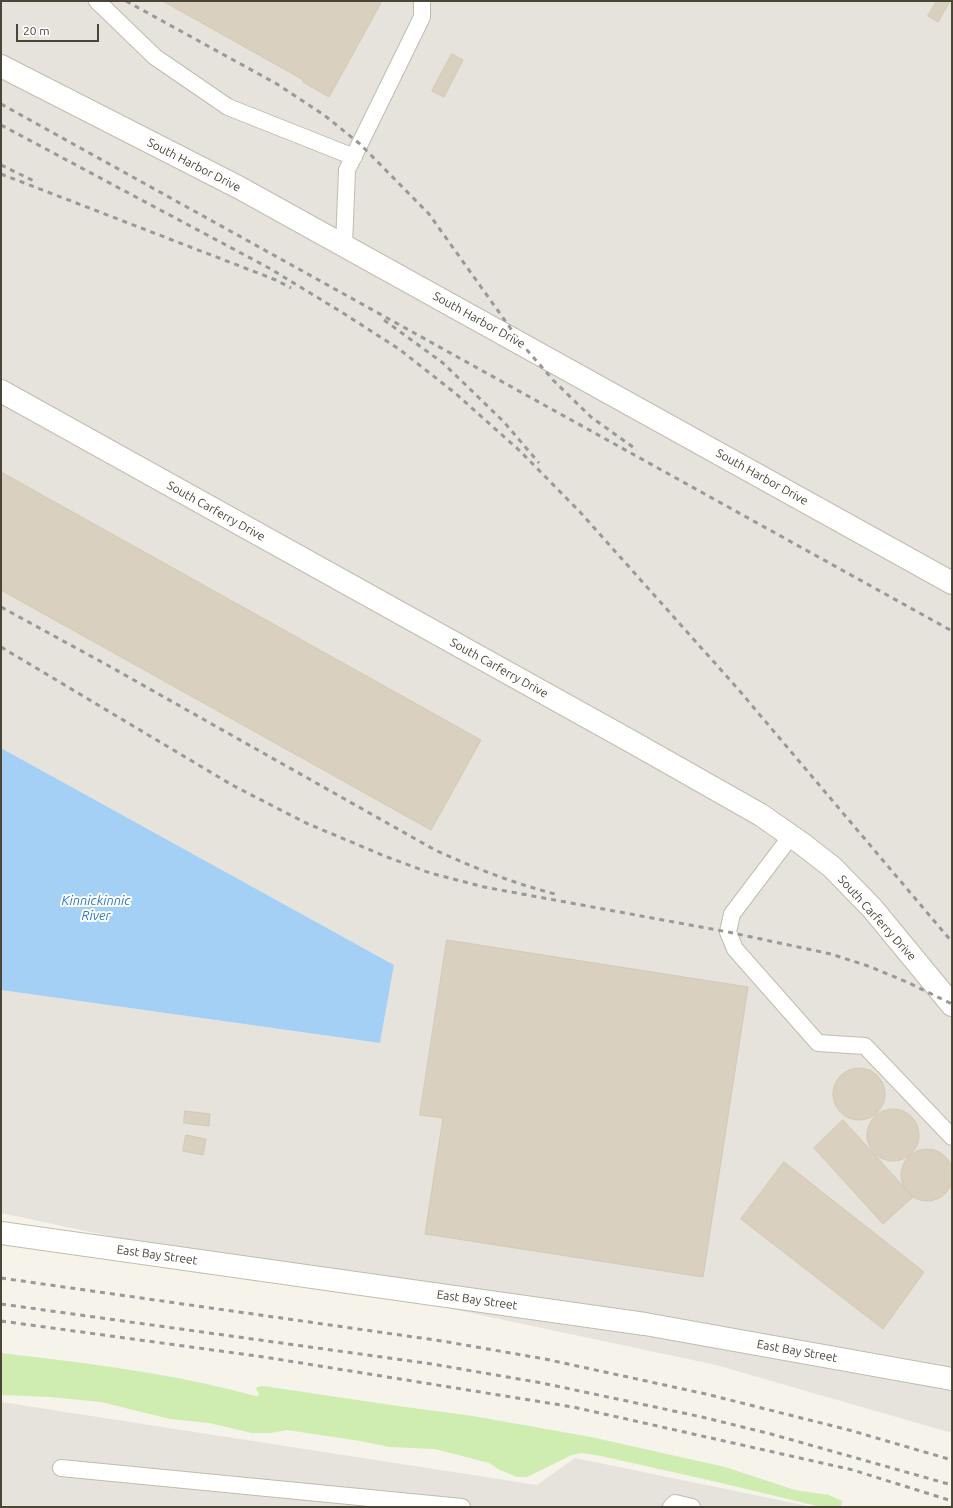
<!DOCTYPE html>
<html>
<head>
<meta charset="utf-8">
<style>
	body { margin:0 }
	#map { position:relative; width:953px; height:1508px; overflow:hidden; background:#f6f3eb; font-family:Ubuntu,sans-serif }
	canvas { display:block }
	.frame { position:absolute; inset:0; border:2px solid #4b4537; pointer-events:none }
	.scale { position:absolute; left:16px; top:24px; width:83px; height:18px; box-sizing:border-box; border:2px solid #4b4537; border-top:0; padding-left:5px; font-size:12px; line-height:14px; white-space:nowrap; color:#4b4537; -webkit-text-stroke:3px #fff; paint-order:stroke }
</style>
</head>
<body>
<div id="map">
<canvas width="953" height="1508"></canvas>
<div class="frame"></div>
<div class="scale">20 m</div>
</div>
<script>
const ctx = document.querySelector('canvas').getContext('2d');
ctx.lineJoin = 'round';
function fill(path, color) {
  ctx.fillStyle = color;
  ctx.fill(path, 'evenodd');
}
function strokePath(path, color, width, dash) {
  ctx.strokeStyle = color;
  ctx.lineWidth = width;
  ctx.lineCap = dash ? 'butt' : 'round';
  ctx.setLineDash(dash || []);
  ctx.stroke(path);
}
function write(font, color, halo, rows, align = 'center') {
  ctx.font = font + ' Ubuntu,sans-serif';
  ctx.lineWidth = 4;
  ctx.setLineDash([]);
  ctx.textBaseline = 'middle';
  ctx.strokeStyle = halo;
  ctx.fillStyle = color;
  for (const [text, x, y, turn = 0] of rows) {
    ctx.save();
    ctx.translate(x, y);
    ctx.rotate((+turn || 0) * Math.PI / 180);
    ctx.textAlign = isNaN(turn) ? turn : align;
    if (halo) ctx.strokeText(text, 0, 0);
    ctx.fillText(text, 0, 0);
    ctx.restore();
  }
}
fill(new Path2D(`
	M1,1H952V1433L716,1365L1,1213V990L380,1043L394,965L1,748Z
	M1,1402L537,1485L575,1458L813,1507H1Z`), '#e6e2dc');
fill(new Path2D(`
	M1,1353C86,1363 172,1373 255,1396H258L259,1394L256,1389L257,1387L263,1386L398,1406L473,1416L591,1437L725,1467L795,1490L829,1495L842,1501L841,1507H821L717,1482L601,1456L581,1453L572,1455L527,1477H517L500,1470L489,1463L435,1449L389,1447L360,1441L287,1430L271,1433H252L209,1423L170,1419L101,1402L50,1397L1,1395Z`), '#cfedb1');
fill(new Path2D(`
	M1,748L394,965L380,1043L1,990Z`), '#a4d0f6');
const building = new Path2D(`
	M163,1H378L381,3L329,97L303,82V80Z
	M937,1H950L938,22L928,16Z
	M452,54L463,60L444,97L432,91Z
	M1,472L481,740L431,830L1,590Z
	M447,940L748,987L703,1277L425,1234L443,1118L420,1115Z
	M833 1094a26 26 0 1 1 52 0a26 26 0 1 1-52 0Z
	M867 1135a26 26 0 1 1 52 0a26 26 0 1 1-52 0Z
	M185,1111L210,1114L209,1126L184,1123Z
	M843,1120L913,1197L883,1224L814,1148Z
	M186,1135L206,1139L203,1155L183,1151Z
	M901 1175a26 26 0 1 1 52 0a26 26 0 1 1-52 0Z
	M784,1162L924,1272L883,1329L741,1219Z`);
fill(building, '#d9d0bf');
strokePath(building, '#d4c9b1', 1);
const service = new Path2D(`
	M97,1L155,57L228,107L354,157
	M344,245L347,170L422,17V1
	M791,836L732,914L728,932L735,949L818,1043L865,1046L952,1137
	M61,1468L462,1507
	M671,1507L675,1503L692,1507`);
const minor = new Path2D(`
	M1,66L240,188L952,583
	M1,391L634,743L761,815L801,843L832,867L872,908L952,1005
	M1,1233L645,1324L952,1379`);
strokePath(service, '#c3bcac', 18);
strokePath(minor, '#c3bcac', 24);
strokePath(service, '#fff', 16);
strokePath(minor, '#fff', 22);
strokePath(new Path2D(`
	M126,1L277,84L324,115L360,144L429,214L521,343L553,380L591,417L637,450
	M1,104L952,631
	M1,125L269,268L343,313L399,349L455,393L520,451L580,512L738,689L952,942
	M1,165L34,181
	M1,174L276,280L291,288
	M384,320L443,363L504,422L539,463
	M1,607L109,666L435,850C474,868 513,883 555,894
	M1,647L232,785L306,823L387,857L430,873L484,887L728,932L831,954L868,966L907,982L952,1004
	M1,1278L442,1341L545,1359L706,1394L849,1430L952,1460
	M1,1304L432,1364L542,1383L702,1417L771,1434L952,1485
	M1,1321L264,1357L573,1407L853,1470L952,1501`), '#999', 3, [5, 5]);
write('12px', '#4b4537', '#fff', [
	["South Harbor Drive",194,165,27],
	["South Harbor Drive",479,320,29],
	["South Harbor Drive",762,477,29],
	["South Carferry Drive",216,511,29],
	["South Carferry Drive",499,668,29],
	["South Carferry Drive",877,918,48],
	["East Bay Street",157,1255,8],
	["East Bay Street",477,1300,8],
	["East Bay Street",797,1351,10]
]);
write('italic 13px', '#2778c1', '#fff', [
	["Kinnickinnic",96,901],
	["River",96,916]
]);
</script>
</body>
</html>
